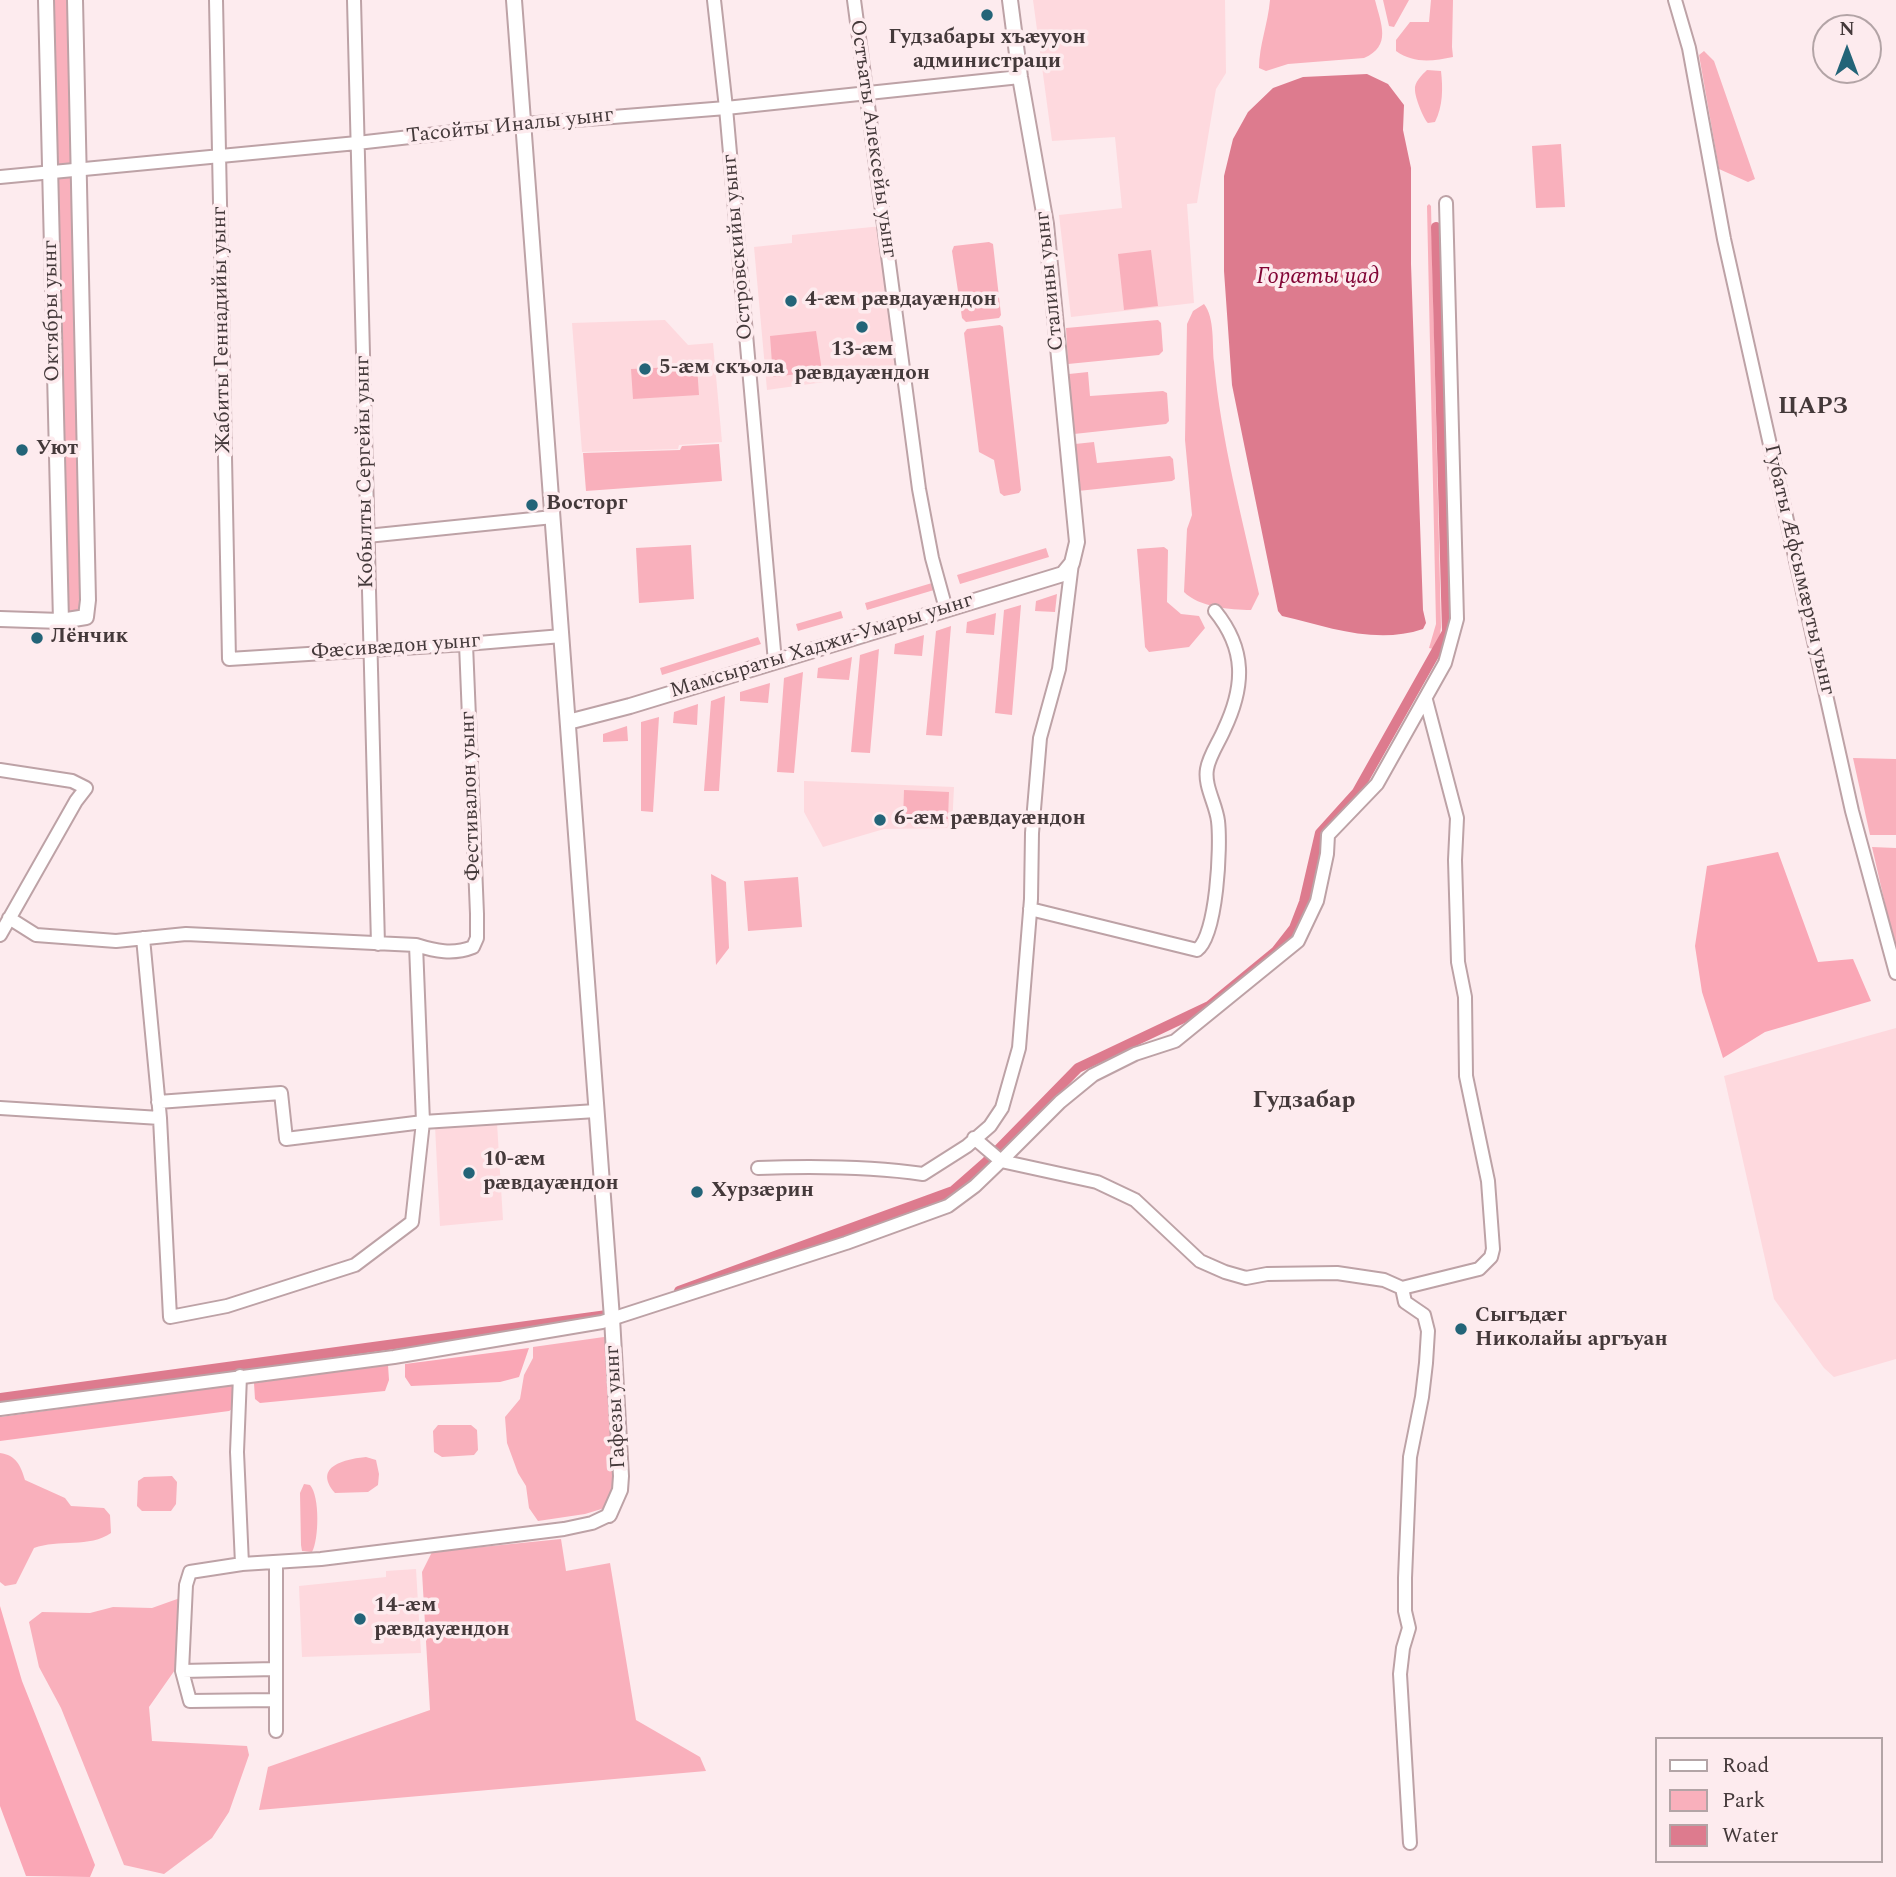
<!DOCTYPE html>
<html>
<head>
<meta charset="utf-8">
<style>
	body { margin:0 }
	#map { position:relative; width:1896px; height:1877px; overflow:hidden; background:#fdebee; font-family:Spectral,serif }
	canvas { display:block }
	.legend { position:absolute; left:1655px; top:1737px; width:228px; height:126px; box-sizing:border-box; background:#fdebee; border:2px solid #b3a4a6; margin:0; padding:9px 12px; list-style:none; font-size:21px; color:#44393a }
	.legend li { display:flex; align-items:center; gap:14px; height:35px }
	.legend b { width:35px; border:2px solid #b3a4a6 }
	.north { position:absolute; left:1812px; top:14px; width:70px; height:70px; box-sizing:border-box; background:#fdebee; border:2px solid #b3a4a6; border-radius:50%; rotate:0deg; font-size:19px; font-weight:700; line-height:28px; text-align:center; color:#44393a }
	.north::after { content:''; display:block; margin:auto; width:24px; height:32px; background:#236478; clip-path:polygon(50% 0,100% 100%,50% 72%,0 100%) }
</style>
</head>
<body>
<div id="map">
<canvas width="1896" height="1877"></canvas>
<ul class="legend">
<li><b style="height:9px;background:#fff"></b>Road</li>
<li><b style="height:19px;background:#f9b0bc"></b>Park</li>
<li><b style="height:19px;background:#dd7b8e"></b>Water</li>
</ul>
<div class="north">N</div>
</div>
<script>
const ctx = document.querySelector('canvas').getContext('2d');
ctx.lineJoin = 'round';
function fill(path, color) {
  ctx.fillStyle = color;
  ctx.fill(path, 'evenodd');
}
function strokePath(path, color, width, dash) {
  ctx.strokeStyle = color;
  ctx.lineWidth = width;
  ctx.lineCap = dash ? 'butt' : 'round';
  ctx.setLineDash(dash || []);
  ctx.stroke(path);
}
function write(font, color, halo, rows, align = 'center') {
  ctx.font = font + ' Spectral,serif';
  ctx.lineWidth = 7;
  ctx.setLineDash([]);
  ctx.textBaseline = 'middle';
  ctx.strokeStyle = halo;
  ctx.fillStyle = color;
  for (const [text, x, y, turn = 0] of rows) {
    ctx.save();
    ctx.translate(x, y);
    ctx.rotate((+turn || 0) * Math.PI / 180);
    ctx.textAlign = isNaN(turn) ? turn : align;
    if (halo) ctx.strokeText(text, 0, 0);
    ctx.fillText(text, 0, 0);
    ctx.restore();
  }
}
fill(new Path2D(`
	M1033,0H1225L1226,73L1216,89L1197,203L1187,204L1194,303L1071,317L1059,215L1122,208L1115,137L1052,141Z
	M882,226L903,371L767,390L754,247L792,243V235Z
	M665,320L688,345L713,343L722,442L679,445L678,449L582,452L572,323Z
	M804,781L954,787L952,828L884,829L823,847L804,812Z
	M1896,1028V1359L1834,1377L1824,1368L1774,1299L1724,1076Z
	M497,1123L503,1220L440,1226L435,1126Z
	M416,1569L421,1653L302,1657L299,1586L386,1577V1571Z`), '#fed9de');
fill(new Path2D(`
	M50,0H71L75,164L55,167Z
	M1270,0H1375C1381,24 1392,46 1364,58L1288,64L1266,71L1259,68C1259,45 1268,24 1270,0Z
	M1383,0H1409L1394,27L1389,26Z
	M1431,0H1453L1452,47L1453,57C1433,61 1414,64 1396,51V40L1410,22H1429Z
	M1704,51L1714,61L1755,179L1748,182L1719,169L1699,55Z
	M1427,70L1441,71C1443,89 1443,106 1435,122L1428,123C1423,118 1415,97 1415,90C1414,82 1422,75 1427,70Z
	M1561,144L1565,207L1536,208L1532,146Z
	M73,175L83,611L66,613L55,176Z
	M1429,204L1431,206L1441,627L1440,636L1433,649L1429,648L1436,624L1427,206Z
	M989,242L993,244L1001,315L999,318L966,322L962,318L952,251L954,246Z
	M1151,250L1158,306L1124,310L1118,254Z
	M1204,304C1215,318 1212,345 1214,362C1221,440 1242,517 1259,594L1251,610C1230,610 1199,607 1184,592L1187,529L1192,515L1185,440L1187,324L1193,311Z
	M1158,320L1161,323L1163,351L1159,355L1068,364L1066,328Z
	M1000,325L1003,327L1021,490L1019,493L1004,496L1000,493L994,460L979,452L964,333L967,329Z
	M816,331L822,371L773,377L770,336Z
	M697,366L699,395L633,399L631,369Z
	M1088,372L1090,396L1163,391L1167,393L1169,421L1166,424L1074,434L1069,374Z
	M1094,442L1097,463L1170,456L1173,459L1175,479L1172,481L1078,491L1075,444Z
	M719,444L722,481L586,491L583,453L680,450L682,446Z
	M691,545L694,599L639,603L636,548Z
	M1164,547L1168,550L1167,602L1181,614L1199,616L1205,628L1189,647L1149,652L1145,647L1137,549Z
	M1046,548L1049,557L960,584L957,575Z
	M932,583L934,590L867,610L865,603Z
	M1057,594L1055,612L1035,611L1036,601Z
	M1021,605L1012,715L995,713L1004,610Z
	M841,611L843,618L798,631L796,624Z
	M996,613L994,635L966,633L967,622Z
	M951,626L942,736L926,735L936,631Z
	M924,635L922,656L894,654L895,644Z
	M758,637L761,644L662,675L660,668Z
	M879,649L870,753L851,752L860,655Z
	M852,657L849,680L817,678L818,668Z
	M803,672L794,773L777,772L784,678Z
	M770,683L768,703L740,701V692Z
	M725,696L719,791H704L711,701Z
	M698,704L697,725L673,723L674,712Z
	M659,717L653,812L641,811V722Z
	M627,726L628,741L603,742V734Z
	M1853,758L1896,759V835H1870Z
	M904,790L949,792L948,819L903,821Z
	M1872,847L1896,848V952Z
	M711,874L726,882L729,948L716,965Z
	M798,877L802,927L748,931L744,881Z
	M611,1336L626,1477L608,1507L585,1514L538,1521L529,1508L526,1486L518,1473L507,1443L505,1417L520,1399L524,1375L533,1358V1347Z
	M438,1425H471L477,1430L478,1450L474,1455L442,1457L434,1452L433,1431Z
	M0,1453C16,1455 21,1466 25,1480L65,1498L71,1506L104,1508L110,1515L111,1533C90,1548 58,1539 34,1548L16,1584L5,1586L0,1582Z
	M366,1457L376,1460L379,1474L378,1485L368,1492L335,1493C312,1466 346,1459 366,1457Z
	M172,1476L177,1482L176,1504L171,1511H142L137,1506L138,1481L144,1477Z
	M304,1484L310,1485C320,1496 319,1540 312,1552L302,1551L301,1545L300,1493Z
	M561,1539L566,1571L610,1563L636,1720L700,1757L706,1771L259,1810L268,1767L430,1710L422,1572L432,1552Z
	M180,1598L184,1657L149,1707L152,1741L247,1746L249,1755L229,1812L212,1838L164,1874L124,1865L61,1708L39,1667L29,1622L42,1612L90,1613L113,1607L152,1608Z`), '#f9b0bc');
fill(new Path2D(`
	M1778,852L1818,962L1853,959L1871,1001L1765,1032L1723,1058L1702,992L1695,946L1707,866Z
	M529,1348L519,1377L500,1382L411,1386L405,1377V1364Z
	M388,1365L389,1380L385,1391L260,1403L255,1399L254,1383Z
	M240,1384L241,1404L229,1411L0,1441V1417Z
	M0,1606L22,1681L95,1865L90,1877L26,1876L0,1806Z`), '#faa7b6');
fill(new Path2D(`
	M1367,74L1388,84L1404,105L1403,130L1411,168V264L1423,610L1426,623L1423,629C1376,645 1329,627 1282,616L1278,611L1232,385L1224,271V176L1233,139L1248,112L1273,88L1303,77Z`), '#dd7b8e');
strokePath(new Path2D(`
	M679,1291L953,1191L986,1162L1078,1068L1209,1006L1276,951L1294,928L1304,902L1320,833L1357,792L1447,632L1436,227
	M0,1398L607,1315`), '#dd7b8e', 10);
const minor = new Path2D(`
	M216,0L229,659L466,644L562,636
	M354,0L378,944
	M714,0L726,108L775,662
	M854,0L919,489L932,558L946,609
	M1675,0L1689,48L1724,239L1852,811L1896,973
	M0,177L357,143L525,124L726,108L1020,77
	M367,536L553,517
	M0,770L72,781L86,788L76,801L0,935
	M1030,909L1197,950C1217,936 1221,846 1218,821C1216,804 1204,786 1207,769C1209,756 1219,742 1224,730C1245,686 1246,649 1215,611
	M9,918L36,935L116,941L186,934L416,945C435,951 453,955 473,947L477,938V914L466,644
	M143,938L160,1118L170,1317L227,1306L355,1265L412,1222L423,1122L416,945
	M158,1102L281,1093L286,1139L423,1122L596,1111
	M0,1108L160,1118
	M1001,1161L1060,1102L1093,1075L1135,1054L1175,1041L1298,941L1317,901L1327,854L1328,835L1377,784L1445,663L1457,619L1446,203
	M1001,1161L1097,1182L1135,1200L1200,1261L1225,1272L1246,1278L1267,1274L1337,1273L1384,1280L1402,1288L1405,1302L1424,1315L1428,1331L1426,1363L1422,1397L1410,1457L1405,1578V1611L1409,1628L1403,1648L1400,1674L1410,1843
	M758,1168C814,1166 868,1166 923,1174L967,1146L990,1126L1002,1108L1019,1048L1031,899L1032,833L1040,738L1059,669L1072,563
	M1402,1288L1479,1269L1491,1257L1493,1249L1488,1181L1466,1076L1465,997L1458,962L1455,860L1457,818L1426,700
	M240,1376L237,1452L242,1564
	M0,1409L394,1357L602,1322L846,1243L948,1206L975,1186L1001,1161L974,1138
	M276,1562V1731
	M182,1671L275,1669
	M275,1700L190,1701L182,1671L186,1585L190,1572L242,1564L321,1559L564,1529L592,1523L609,1515`);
const tertiary = new Path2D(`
	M46,0L61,621
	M514,0L612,1318L621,1476L620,1490L609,1515
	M0,619L61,621L86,617L88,600L75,0
	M568,722L630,706L1063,574L1072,563L1077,542L1046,224L1020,77L1010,0`);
strokePath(minor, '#bda2a6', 16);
strokePath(tertiary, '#bda2a6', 18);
strokePath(minor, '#fff', 12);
strokePath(tertiary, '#fff', 14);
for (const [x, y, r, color] of [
	[987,15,7,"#236478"],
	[791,301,7,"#236478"],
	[862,327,7,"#236478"],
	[645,369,7,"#236478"],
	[22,450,7,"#236478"],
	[532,505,7,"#236478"],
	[37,638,7,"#236478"],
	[880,820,7,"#236478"],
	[469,1173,7,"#236478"],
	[697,1192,7,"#236478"],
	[1461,1329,7,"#236478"],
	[360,1619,7,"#236478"]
]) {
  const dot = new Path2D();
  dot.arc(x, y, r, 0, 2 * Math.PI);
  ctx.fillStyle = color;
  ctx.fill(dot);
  strokePath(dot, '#fdebee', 2.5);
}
write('bold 21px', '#44393a', '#fdebee', [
	["Гудзабары хъæууон",987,39,"center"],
	["администраци",987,63,"center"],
	["4-æм рӕвдауӕндон",805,301],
	["13-æм",862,351,"center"],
	["рӕвдауӕндон",862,375,"center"],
	["5-æм скъола",659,369],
	["Уют",36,450],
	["Восторг",546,505],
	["Лёнчик",51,638],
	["6-æм рӕвдауӕндон",894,820],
	["10-æм",483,1161],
	["рӕвдауӕндон",483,1185],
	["Хурзæрин",711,1192],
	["Сыгъдæг",1475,1317],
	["Николайы аргъуан",1475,1341],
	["14-æм",374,1607],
	["рӕвдауӕндон",374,1631]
], 'left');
write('21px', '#44393a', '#fdebee', [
	["Тасойты Иналы уынг",510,127,-6],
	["Остъаты Алексейы уынг",872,139,82],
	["Островскийы уынг",739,247,-95],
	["Сталины уынг",1051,281,-96],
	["Октябры уынг",53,311,-91],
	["Жабиты Геннадийы уынг",223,330,-91],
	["Кобылты Сергейы уынг",366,472,-91],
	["Губаты Æфсымæрты уынг",1798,570,77],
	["Мамсыраты Хаджи-Умары уынг",822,647,-17],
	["Фæсивæдон уынг",396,648,-4],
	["Фестивалон уынг",472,796,-92],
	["Гафезы уынг",617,1407,-93]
]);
write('italic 23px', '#820535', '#fdebee', [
	["Горӕты цад",1318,278]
]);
write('bold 24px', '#44393a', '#fdebee', [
	["ЦАРЗ",1813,408],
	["Гудзабар",1304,1102]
]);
</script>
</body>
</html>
